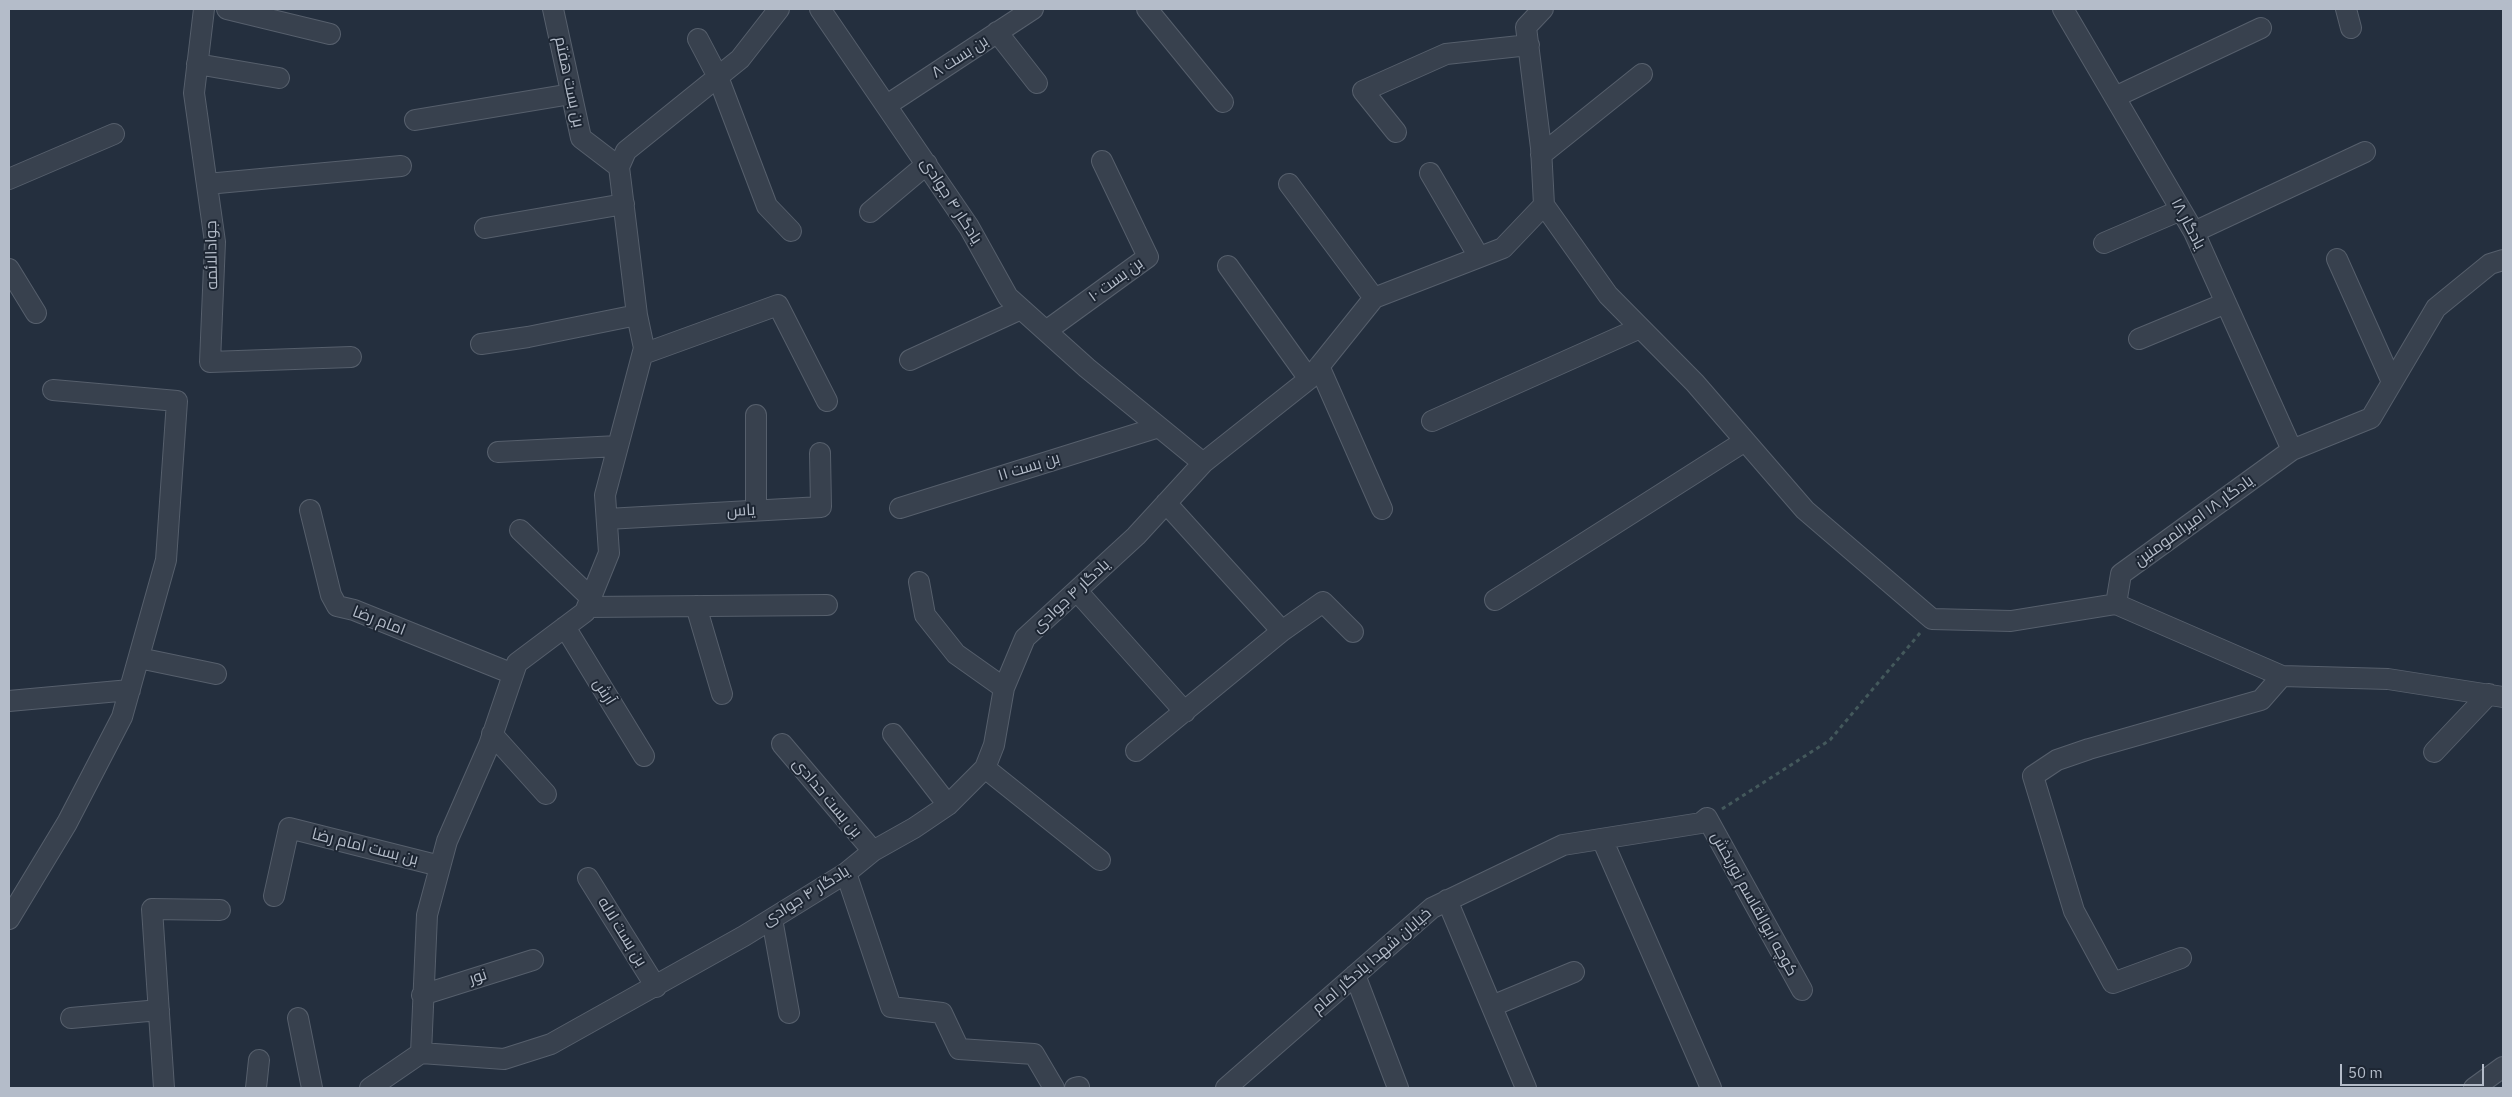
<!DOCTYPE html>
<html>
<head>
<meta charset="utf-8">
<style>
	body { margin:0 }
	#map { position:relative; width:2512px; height:1097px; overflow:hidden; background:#242f3e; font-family:"IBM Plex Sans",sans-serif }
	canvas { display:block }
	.frame { position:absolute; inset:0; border:10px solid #b4bcc9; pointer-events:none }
	.scale { position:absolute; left:2340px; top:1064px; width:144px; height:22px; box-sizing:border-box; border:2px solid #b4bcc9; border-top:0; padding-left:6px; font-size:15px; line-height:18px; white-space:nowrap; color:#b4bcc9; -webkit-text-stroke:4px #1d2633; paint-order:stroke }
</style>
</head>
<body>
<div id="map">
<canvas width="2512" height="1097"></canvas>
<div class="frame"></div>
<div class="scale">50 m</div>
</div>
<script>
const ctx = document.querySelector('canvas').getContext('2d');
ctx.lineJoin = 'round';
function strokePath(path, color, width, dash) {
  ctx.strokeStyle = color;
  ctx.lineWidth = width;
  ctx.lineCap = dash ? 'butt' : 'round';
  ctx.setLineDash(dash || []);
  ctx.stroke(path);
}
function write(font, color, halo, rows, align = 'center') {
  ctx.font = font + ' "IBM Plex Sans",Cairo,sans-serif';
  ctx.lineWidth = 4;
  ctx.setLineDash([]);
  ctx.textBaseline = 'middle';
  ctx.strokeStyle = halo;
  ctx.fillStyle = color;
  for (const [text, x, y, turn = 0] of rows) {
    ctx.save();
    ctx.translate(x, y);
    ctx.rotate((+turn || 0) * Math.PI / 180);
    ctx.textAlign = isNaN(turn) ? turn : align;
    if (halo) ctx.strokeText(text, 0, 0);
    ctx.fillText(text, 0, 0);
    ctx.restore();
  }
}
const street = new Path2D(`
	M204,9L194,93L215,242L210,362L351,357
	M227,9L330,34
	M553,9L581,138L619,167
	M1147,9L1223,102
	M2063,9L2194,232L2292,450
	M2346,9L2351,28
	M997,32L1037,83
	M698,39L718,77L767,206L791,231
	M197,64L279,78
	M2115,97L2261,28
	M887,105L1033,9
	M415,120L571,94
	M1396,132L1363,91L1446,54L1529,45
	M1541,155L1642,74
	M1430,173L1479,257
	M9,179L114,134
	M207,184L401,166
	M1289,184L1374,298
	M1544,205L1608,295L1695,383L1805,510L1932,619L2011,621L2116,604L2282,676L2388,679L2503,697
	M870,212L927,164
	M485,228L624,204
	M2194,232L2365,152
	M2104,243L2181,210
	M2337,259L2392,382
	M1228,266L1309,379
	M9,269L36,313
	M637,315L619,167L626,151L740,59L779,9
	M1046,331L1148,257L1102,161
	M2139,339L2226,303
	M643,354L778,305L827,401
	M910,360L1021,309
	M1319,366L1382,509
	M756,415V510
	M1432,421L1640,328
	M498,452L618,446
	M1203,463L1309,379L1374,298L1503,248L1544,205L1541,148L1526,27L1543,9
	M1166,503L1282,631
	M900,508L1159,427
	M310,510L331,595L337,606L354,610L513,674
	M607,519L821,507L820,453
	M520,530L591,598
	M919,582L925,615L956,654L1004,688
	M1077,591L1185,712
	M1495,600L1745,441
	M2116,604L2121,574L2292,450L2371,418L2436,308L2490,264L2503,260
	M696,606L722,694
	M587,607L827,605
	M565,627L644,756
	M139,658L216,674
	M9,701L130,690
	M492,734L546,794
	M893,734L948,805
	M782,744L873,851
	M1136,751L1282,631L1323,602L1353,632
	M2434,752L2489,694
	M985,768L1100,860
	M1707,818L1802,990
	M1602,839L1711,1088
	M846,873L891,1007L942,1013L959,1049L1034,1054L1054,1088
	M588,878L656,987
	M274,896L289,828L440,866
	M1447,900L1526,1088
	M9,919L67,823L122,717L166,560L177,401L53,390
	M772,919L789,1013
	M2181,958L2113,983L2074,911L2033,776L2057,760L2089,749L2261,700L2282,676
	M1355,975L1398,1088
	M422,995L533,960
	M1492,1006L1574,972
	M71,1018L159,1010
	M298,1018L312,1088
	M421,1053L504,1059L551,1044L744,936L846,873L873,851L914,828L948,805L985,768L994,745L1004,688L1025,638L1136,536L1203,463L1087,368L1008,297L969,227L820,9
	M421,1053L427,915L447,841L489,745L517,663L585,612L609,553L605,495L644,348L637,315L528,337L481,344
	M164,1088L152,909L220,910
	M256,1088L259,1060
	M370,1088L421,1053
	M1075,1088L1079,1087
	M1226,1088L1432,908L1563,845L1701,823L1707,818
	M2474,1088L2503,1067`);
strokePath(street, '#565f6c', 22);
strokePath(new Path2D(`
	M1722,809L1830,740L1920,633`), '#44595c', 3, [4, 4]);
strokePath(street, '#38414e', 20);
write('16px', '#b4bcc9', '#1d2633', [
	["بن بست ۸",960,57,-33],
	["بن بست هفتم",569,82,78],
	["یادگار ۴ جوادی",951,201,57],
	["یادگار ۱۸",2188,224,62],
	["جوادالائمه",212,255,-91],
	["بن بست ۱۰",1116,280,-36],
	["بن بست ۱۱",1029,467,-17],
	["یاس",741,511,-3],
	["یادگار ۱۸ امیرالمومنین",2194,521,-36],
	["یادگار ۴ جوادی",1071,596,-43],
	["امام رضا",379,621,21],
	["آرش",604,692,58],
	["بن بست حدادی",827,798,50],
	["بن بست امام رضا",365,847,14],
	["یادگار ۴ جوادی",806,896,-32],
	["کوچه ابوالقاسم نوربخش",1754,904,61],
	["بن بست لاله",622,932,58],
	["خیابان شهدا یادگار امام",1372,961,-41],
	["نور",478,977,-18]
]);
</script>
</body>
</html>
